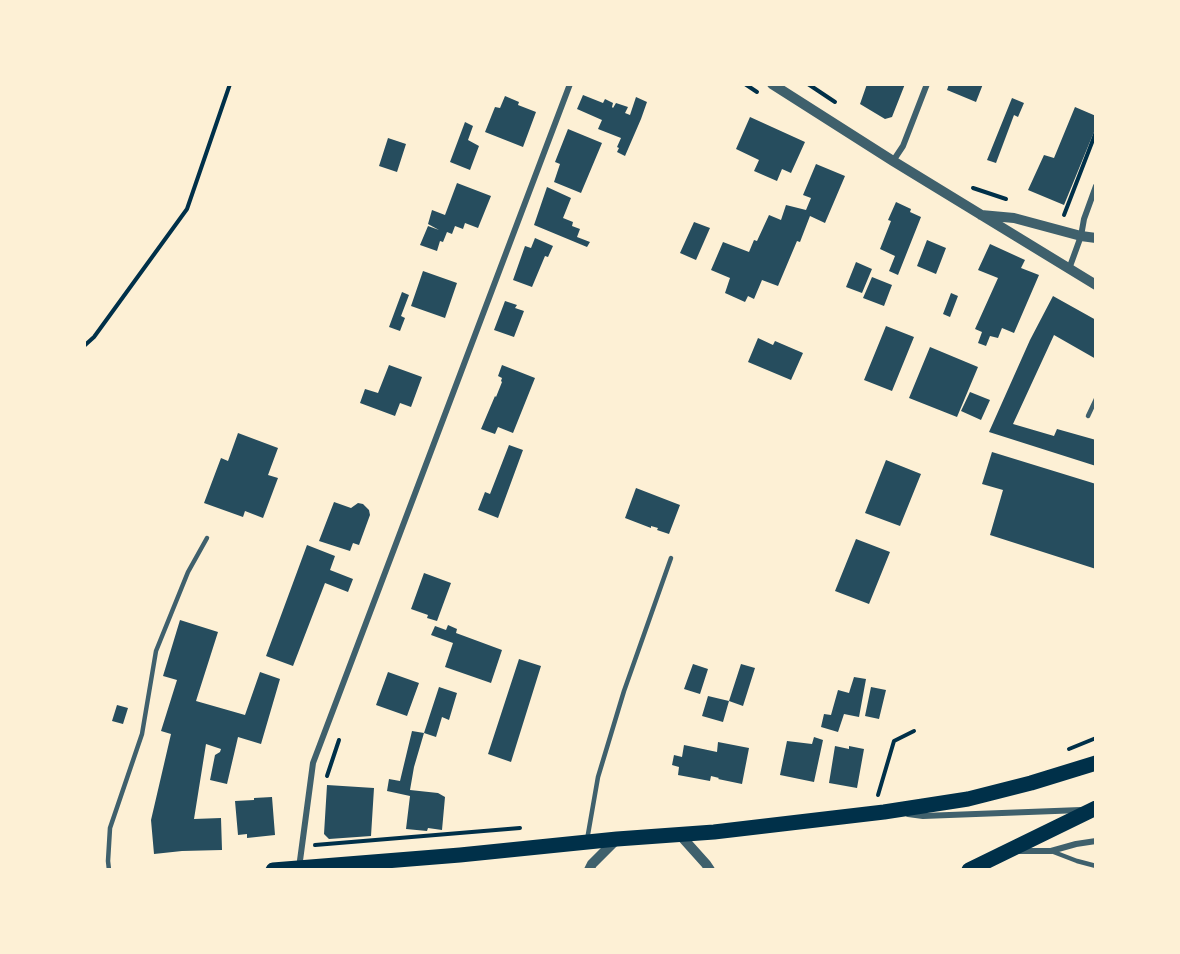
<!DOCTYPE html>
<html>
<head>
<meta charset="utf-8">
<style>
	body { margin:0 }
	#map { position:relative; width:1180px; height:954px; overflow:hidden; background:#fdf0d5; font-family:Karla,sans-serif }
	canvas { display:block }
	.frame { position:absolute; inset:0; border:86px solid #fdf0d5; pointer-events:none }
</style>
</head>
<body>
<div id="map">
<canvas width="1180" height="954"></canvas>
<div class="frame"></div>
</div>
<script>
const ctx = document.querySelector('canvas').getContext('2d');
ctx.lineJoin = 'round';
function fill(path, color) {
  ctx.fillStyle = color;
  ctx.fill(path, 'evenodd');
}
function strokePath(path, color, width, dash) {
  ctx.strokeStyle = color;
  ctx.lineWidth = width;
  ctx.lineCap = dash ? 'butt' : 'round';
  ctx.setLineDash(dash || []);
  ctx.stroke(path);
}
fill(new Path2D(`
	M867,84H905L892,117L885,119L860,104Z
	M949,84H983L976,102L947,90Z
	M583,95L603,103L605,99L613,103L612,107L613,108L616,103L628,107L625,113L630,115L636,97L647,102L641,119L625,156L617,152L619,148L617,147L621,138L598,129L602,120L577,109Z
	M505,96L519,102L518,105L536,112L523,147L485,132L495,107L500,108Z
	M1012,98L1024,103L1018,117L1014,115L996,163L987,160Z
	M1075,107L1096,116V127L1064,205L1028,190L1044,155L1054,158Z
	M750,117L805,142L791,173L782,169L777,181L754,171L759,160L736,149Z
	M465,122L473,126L468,140L479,146L470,170L450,162Z
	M568,129L602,143L581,193L554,182L560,164L555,162Z
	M388,138L406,144L397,172L379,166Z
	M816,164L845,176L825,223L810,216L800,242L797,241L778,286L762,280L754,299L748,296L745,302L725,293L730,278L711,270L723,242L749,252L754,240L757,241L769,215L781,220L786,205L806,210L811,198L803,195Z
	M457,183L491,196L478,228L465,223L463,229L455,226L452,234L447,232L443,242L440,241L437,251L420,245L428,226L439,230L428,224L432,210L445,215Z
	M547,187L571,198L563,218L573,222L572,226L580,229L577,237L590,242L587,247L534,225Z
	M896,202L911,209L910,212L921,217L898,275L889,271L895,256L880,249L891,221L888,220Z
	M694,222L710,228L696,260L680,253Z
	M535,238L553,246L548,257L545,256L532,287L513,280L525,246L531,248Z
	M927,240L946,248L936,274L917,266Z
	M990,244L1025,260L1021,268L1039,275L1014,333L1002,328L998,338L990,336L986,346L978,343L982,332L975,329L998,278L978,270Z
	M856,262L872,269L862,293L846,287Z
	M423,271L457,283L445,318L411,306Z
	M872,277L892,285L884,306L863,298Z
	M402,292L409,295L401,316L405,318L400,331L389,327Z
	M951,293L958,296L950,317L943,314Z
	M1053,296L1096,320V359L1054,335L1013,424L1054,436L1057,429L1096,440V466L989,432L1030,340Z
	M505,301L517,305L515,308L524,311L514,337L494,330Z
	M886,326L914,337L892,391L864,380Z
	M758,338L773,345L775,341L803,353L791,380L748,362Z
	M930,347L978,367L957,417L909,398Z
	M389,365L422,377L411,407L400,403L395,416L360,403L365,389L378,393Z
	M502,365L535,378L513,433L498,427L495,434L481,429L495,396L496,397L502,382L501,381L502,378L498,376Z
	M970,392L990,400L981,420L961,411Z
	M238,433L278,448L268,475L278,478L263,518L245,511L243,517L204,503L221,458L228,461Z
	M509,445L523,450L498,518L478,510L485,492L490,494Z
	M992,452L1096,484V569L990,535L1003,490L982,484Z
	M886,460L921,474L900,526L865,513Z
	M636,488L680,505L669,534L657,530L658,528L651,526V528L625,518Z
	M334,502L351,508L358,503L363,504L369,510L370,515L359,545L353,543L350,551L319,541Z
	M856,539L890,552L869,604L835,591Z
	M307,545L335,556L330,570L353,579L348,592L325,583L293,666L266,656Z
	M424,573L451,583L437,621L427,618L428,615L411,609Z
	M180,620L218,632L196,701L245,715L260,672L280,679L261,744L238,737L227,784L210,780L215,755L220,752L221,749L206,744L194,819L221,818L222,850L182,851L154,854L151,820L171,734L161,731L177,680L163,676Z
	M448,625L457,629L456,633L502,650L491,683L445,667L453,643L431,635L435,626L446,630Z
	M519,659L541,666L511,762L488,754Z
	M693,664L708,669L700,694L684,689Z
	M741,664L755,668L743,706L729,701L723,722L702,716L708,696L729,701Z
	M388,672L419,683L407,716L376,705Z
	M854,677L866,679L859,717L844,714L838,732L821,727L824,714L831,715L838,690L849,693Z
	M439,687L457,693L449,720L442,717L436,737L424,733Z
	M871,687L886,690L879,719L865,716Z
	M117,705L128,708L123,724L112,721Z
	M412,731L424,733L414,767L410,790L438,793L445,797L442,830L428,828L427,831L406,829L410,796L387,791L389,779L400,781Z
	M814,737L823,740L814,782L780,775L787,741L812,744Z
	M718,742L749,748L742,784L718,779L719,778L711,776L710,781L678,775L679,767L672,765L674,755L682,757L684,745L717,752Z
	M835,746L849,749V746L864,749L857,788L829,783Z
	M327,785L374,788L371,836L329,839L324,834Z
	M272,797L275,835L247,838V834L238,835L235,801L254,800V798Z`), '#264d5e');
strokePath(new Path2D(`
	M745,84L757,92
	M808,84L835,102
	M973,188L1006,199
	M1064,215L1096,132
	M84,346L94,337L187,209L230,84
	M1069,749L1096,738
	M327,776L339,740
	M878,795L894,741L914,731
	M315,845L520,828`), '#003049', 4);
strokePath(new Path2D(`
	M1088,416L1096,399
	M587,840L598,777L624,691L671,558
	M1051,851L1077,861L1096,866
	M109,870L108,861L110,828L142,734L156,651L188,572L207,538`), '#3f606c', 4.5);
strokePath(new Path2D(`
	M893,161L903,146L927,84
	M1069,269L1081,236L1084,219L1096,186
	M908,814L923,816L1081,810
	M1019,851H1051L1076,844L1096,841
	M299,868L313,763L570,84`), '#3f606c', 6);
strokePath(new Path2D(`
	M772,84L893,161L1096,285
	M981,215L1014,218L1081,236L1096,238
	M680,835L706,864L710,870
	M589,870L592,864L617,839`), '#3f606c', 10);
strokePath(new Path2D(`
	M273,870L460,855L617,839L714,832L884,812L968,799L1031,783L1096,763
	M969,870L1096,808`), '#003049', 15);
</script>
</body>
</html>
